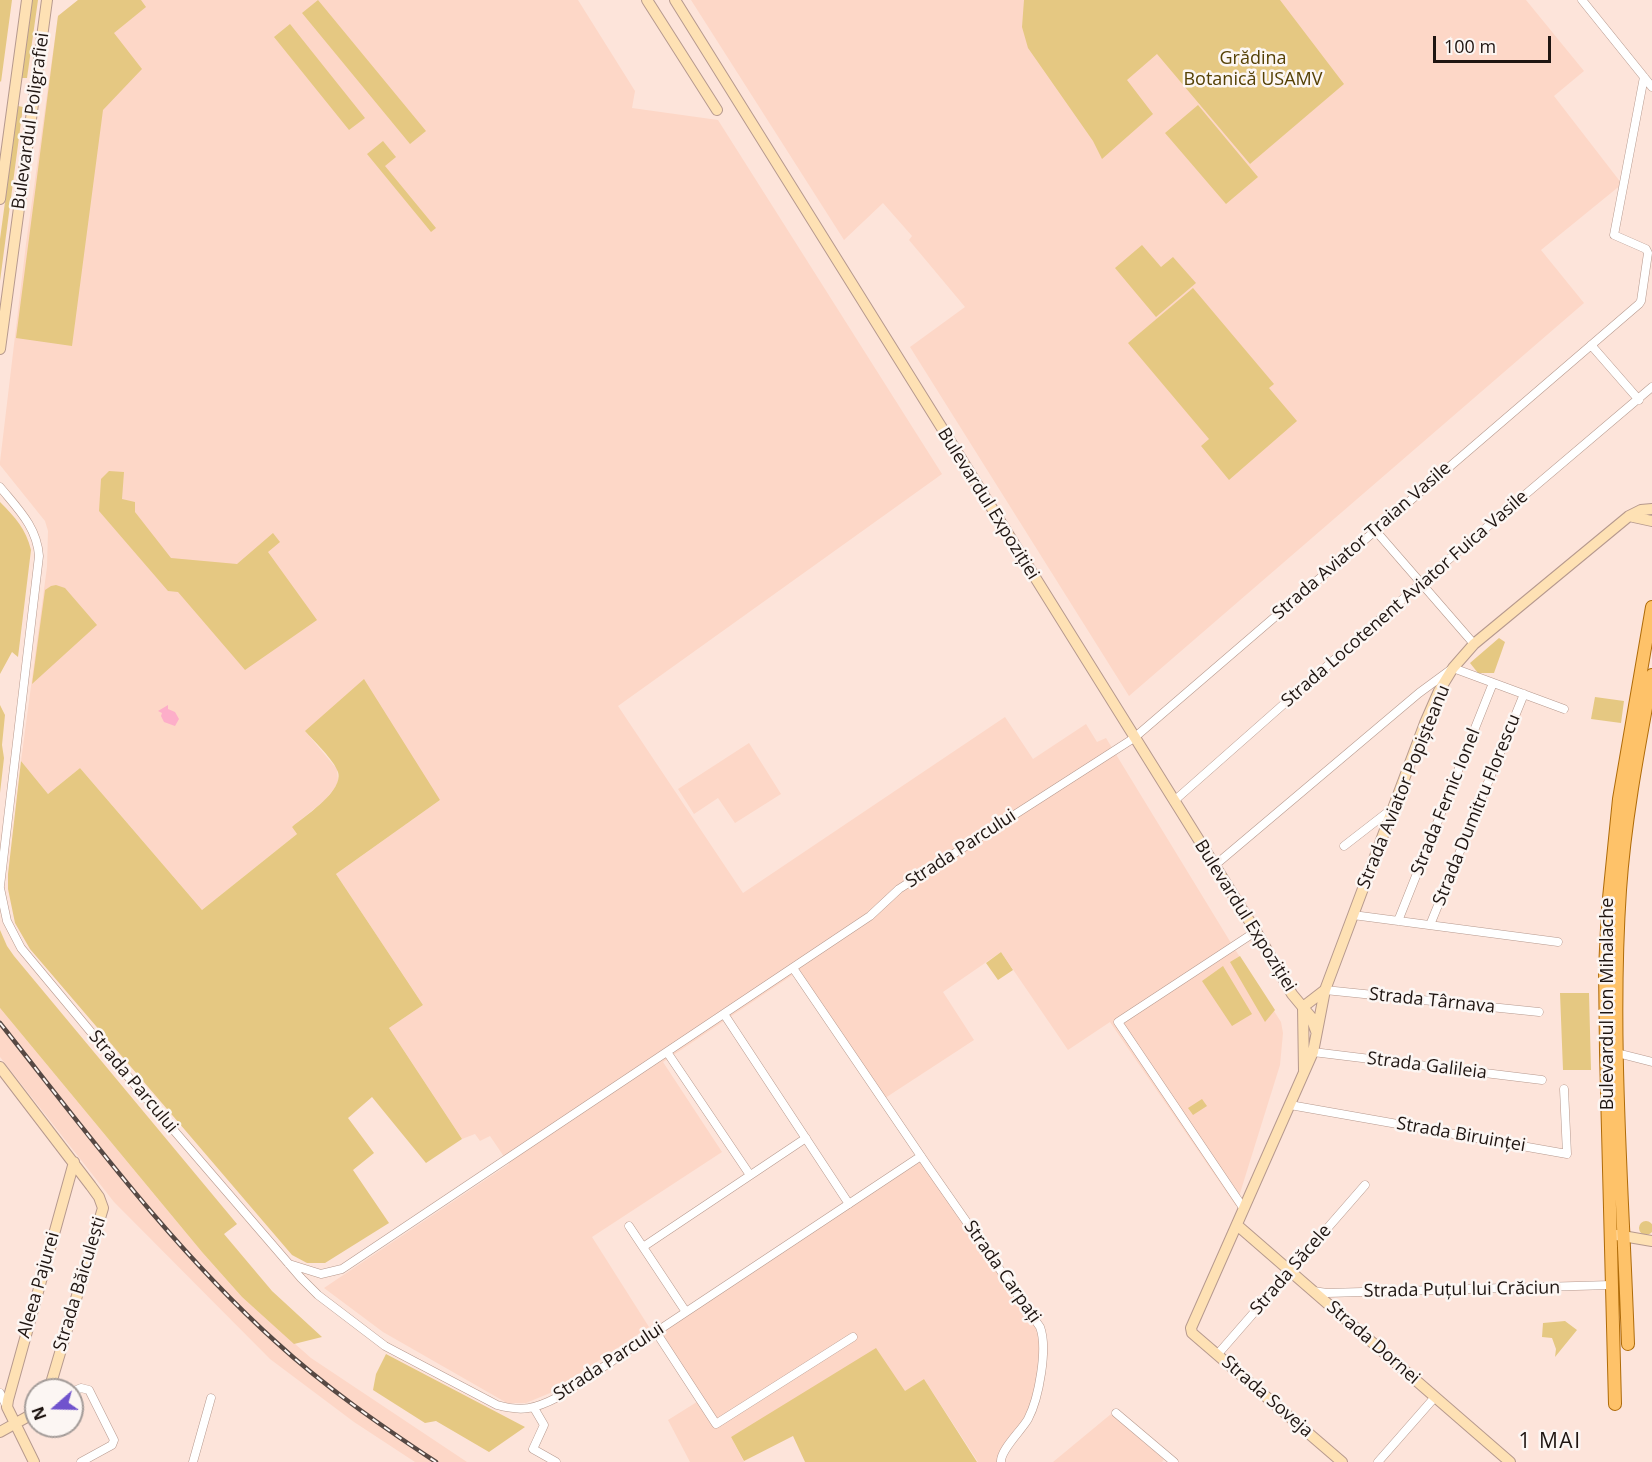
<!DOCTYPE html>
<html>
<head>
<meta charset="utf-8">
<style>
	body { margin:0 }
	#map { position:relative; width:1652px; height:1462px; overflow:hidden; background:#fde4da; font-family:"Open Sans",sans-serif }
	canvas { display:block }
	.north { position:absolute; left:24px; top:1378px; width:60px; height:60px; box-sizing:border-box; background:#fcf6f3; border:2px solid #a49c99; border-radius:50%; rotate:250deg; font-size:16px; font-weight:700; line-height:24px; text-align:center; color:#1f1511 }
	.north::after { content:''; display:block; margin:auto; width:21px; height:27px; background:#7053cd; clip-path:polygon(50% 0,100% 100%,50% 72%,0 100%) }
	.scale { position:absolute; left:1433px; top:36px; width:118px; height:27px; box-sizing:border-box; border:3px solid #1f1511; border-top:0; padding-left:8px; font-size:18px; line-height:21px; white-space:nowrap; color:#1f1511; -webkit-text-stroke:4px #fcf6f3; paint-order:stroke }
</style>
</head>
<body>
<div id="map">
<canvas width="1652" height="1462"></canvas>
<div class="north">N</div>
<div class="scale">100 m</div>
</div>
<script>
const ctx = document.querySelector('canvas').getContext('2d');
ctx.lineJoin = 'round';
function fill(path, color) {
  ctx.fillStyle = color;
  ctx.fill(path, 'evenodd');
}
function strokePath(path, color, width, dash) {
  ctx.strokeStyle = color;
  ctx.lineWidth = width;
  ctx.lineCap = dash ? 'butt' : 'round';
  ctx.setLineDash(dash || []);
  ctx.stroke(path);
}
function write(font, color, halo, rows, align = 'center') {
  ctx.font = font + ' "Open Sans",sans-serif';
  ctx.lineWidth = 5;
  ctx.setLineDash([]);
  ctx.textBaseline = 'middle';
  ctx.strokeStyle = halo;
  ctx.fillStyle = color;
  for (const [text, x, y, turn = 0] of rows) {
    ctx.save();
    ctx.translate(x, y);
    ctx.rotate((+turn || 0) * Math.PI / 180);
    ctx.textAlign = isNaN(turn) ? turn : align;
    if (halo) ctx.strokeText(text, 0, 0);
    ctx.fillText(text, 0, 0);
    ctx.restore();
  }
}
fill(new Path2D(`
	M78,0H578L635,91L632,108L718,120L942,474L618,706L743,893L1005,717L1033,759L1086,724L1097,742L1106,738L1231,943L1281,1022L1283,1033L1280,1065L1236,1206L1110,1022L1068,1050L1001,952L943,992L974,1040L879,1102L794,974L663,1062L722,1152L592,1237L649,1327L550,1393L526,1403H507L383,1332L324,1288L509,1164L490,1136L480,1141L475,1134L462,1139L389,1028L423,1005L336,874L440,800L305,731L337,769L338,780L337,785L325,800L292,827L297,834L202,910L80,768L48,794L21,761L47,567L48,531L45,521L0,465V462L26,244L58,16Z
	M691,0H1526L1584,71L1554,96L1622,184L1541,250L1584,303L1129,696L910,347L965,307L909,240L912,236L883,203L844,240Z
	M749,743L781,794L735,823L718,798L694,814L678,789Z
	M0,1008L202,1252L242,1297L311,1358L467,1462H415L354,1422L270,1359L114,1202L0,1057Z
	M921,1156L1043,1334L1033,1408L997,1462H978L924,1379L906,1391L731,1437L744,1462H690L668,1420L700,1400L656,1332Z
	M1111,1414L1164,1459L1162,1462H1053Z`), '#fdd7c7');
fill(new Path2D(`
	M0,0H12L1,82L0,81Z
	M32,0H38L27,78H22Z
	M78,0H141L146,7L114,33L142,69L103,110L72,346L16,338L58,16Z
	M318,0L426,131L410,144L302,13Z
	M1024,0H1280L1344,84L1250,164L1157,54L1127,80L1153,114L1102,159L1093,141L1028,48L1022,27Z
	M290,24L365,118L349,130L274,37Z
	M1198,105L1258,177L1226,204L1165,133Z
	M18,106L23,107L0,281V239Z
	M383,141L396,157L385,166L436,228L431,232L367,154Z
	M1142,245L1161,267L1173,257L1196,283L1156,317L1115,268Z
	M1193,288L1274,384L1269,388L1297,421L1229,480L1201,446L1209,439L1128,343Z
	M109,471L124,472L122,499L135,502V512L171,558L237,564L273,533L280,542L268,552L317,620L245,670L178,592L168,591L99,511L101,479Z
	M0,502C15,517 26,529 31,550L18,657L12,652L0,674Z
	M51,586L56,585L65,588L97,625L32,684L45,590Z
	M1499,638L1505,642L1494,673H1478L1470,663Z
	M364,679L440,800L336,874L423,1005L389,1028L462,1139L426,1163L372,1097L348,1118L374,1153L353,1170L389,1223L325,1263H307L292,1255L30,949L15,923L8,889V874L21,761L48,794L80,768L202,910L297,834L292,827C305,816 344,791 338,772C334,760 314,741 305,731Z
	M1595,697L1624,701L1621,723L1591,719Z
	M0,705L5,715L2,745L4,758L0,793Z
	M0,930L7,946L14,956L237,1224L224,1234L272,1291L322,1337L294,1344L242,1297L202,1252L0,1008Z
	M1001,952L1013,970L998,980L986,963Z
	M1240,956L1275,1010L1265,1022L1230,962Z
	M1223,966L1252,1014L1232,1026L1202,981Z
	M1560,993H1589L1591,1070H1563Z
	M1202,1099L1207,1106L1193,1115L1188,1108Z
	M1639 1228a7 7 0 1 1 14 0a7 7 0 1 1-14 0Z
	M1565,1321L1577,1330L1555,1357L1556,1349L1552,1338L1542,1337L1543,1323Z
	M876,1348L905,1391L924,1379L977,1462H805L793,1436L744,1461L731,1437Z
	M386,1354L525,1427L489,1452L436,1421L425,1423L373,1390L376,1374Z`), '#e5c882');
fill(new Path2D(`
	M168,705V709L175,712L179,719L175,726L164,722L161,716L162,713L158,711Z`), '#fdaec9');
const street = new Path2D(`
	M1582,0L1652,87
	M1591,345L1639,400
	M0,487C18,509 37,527 39,556L0,886
	M1375,530L1474,644
	M1174,801L1421,583L1652,387
	M1344,846L1393,808
	M1214,866L1419,693L1453,668L1564,709
	M0,888L7,921L21,948L140,1091L301,1278L318,1295L385,1346L497,1405C522,1412 535,1409 558,1397L921,1156
	M1353,915L1558,942
	M1398,921L1493,683
	M1430,925L1524,694
	M793,968L929,1168L1040,1327C1048,1348 1039,1398 1028,1419C1022,1430 1000,1450 1001,1462
	M1325,990L1539,1012
	M724,1014L849,1204
	M667,1052L750,1175
	M1313,1052L1542,1080
	M1613,1052L1652,1062
	M1290,1105L1567,1154L1564,1089
	M1244,1209L1118,1022L1255,932
	M629,1226L686,1312
	M643,1247L806,1138
	M289,1264L321,1274L342,1269L870,916L899,889L1134,738L1639,304L1641,301L1648,253L1646,249L1614,235L1644,77
	M1313,1291L1327,1293L1611,1285
	M656,1332L716,1424L853,1337
	M1217,1355L1365,1185
	M72,1392L81,1388L89,1390L114,1440L112,1445L81,1462
	M0,1393L7,1407
	M534,1408L544,1425L533,1449L556,1462
	M1116,1413L1174,1462
	M193,1462L211,1398
	M1378,1462L1435,1397`);
const secondary = new Path2D(`
	M647,0L717,110
	M675,0L1260,938L1292,994L1311,1017L1316,1031
	M0,199L27,0
	M0,349L47,0
	M1629,516L1652,521
	M0,1067L91,1186L99,1197L103,1208L49,1390
	M1304,1072L1303,1007L1325,990
	M1237,1225L1510,1462
	M1617,1235L1652,1241
	M0,1432L36,1412
	M34,1462L7,1407L8,1400L74,1162
	M1342,1462L1192,1333L1191,1328L1313,1052L1325,990L1425,723L1439,691L1453,668L1474,644L1629,516L1641,510L1652,509`);
const primary = new Path2D(`
	M1628,1344C1623,1195 1610,1039 1620,890C1625,818 1639,746 1652,675
	M1615,1404L1606,1052L1605,969L1608,908L1619,799L1652,607`);
strokePath(street, '#b6998e', 9);
strokePath(secondary, '#b6998e', 12);
strokePath(primary, '#af6b09', 14);
strokePath(street, '#fff', 8);
strokePath(secondary, '#fee1b4', 10);
strokePath(primary, '#fec269', 12);
const rail = new Path2D(`
	M0,1023C87,1133 171,1247 276,1342C325,1387 380,1425 436,1462`);
strokePath(rail, '#574944', 4.5);
strokePath(rail, '#fcf6f3', 2, [7]);
write('18px', '#554105', '#fcf6f3', [
	["Grădina",1253,59],
	["Botanică USAMV",1253,80]
]);
write('18px', '#1f1511', '#fcf6f3', [
	["Bulevardul Poligrafiei",31,121,-82],
	["Bulevardul Expoziției",988,504,58],
	["Strada Aviator Traian Vasile",1362,541,-41],
	["Strada Locotenent Aviator Fuica Vasile",1405,599,-41],
	["Strada Aviator Popișteanu",1404,787,-68],
	["Strada Fernic Ionel",1446,802,-68],
	["Strada Dumitru Florescu",1477,810,-68],
	["Strada Parcului",961,849,-33],
	["Bulevardul Expoziției",1245,916,58],
	["Strada Târnava",1432,1001,6],
	["Bulevardul Ion Mihalache",1608,1004,-90],
	["Strada Galileia",1427,1066,7],
	["Strada Parcului",133,1082,50],
	["Strada Biruinței",1461,1135,10],
	["Strada Săcele",1291,1270,-49],
	["Strada Carpați",1002,1272,55],
	["Strada Băiculești",80,1284,-73],
	["Aleea Pajurei",39,1285,-74],
	["Strada Puțul lui Crăciun",1462,1290,-1],
	["Strada Dornei",1373,1343,41],
	["Strada Parcului",609,1362,-33],
	["Strada Soveja",1267,1397,41]
]);
ctx.letterSpacing = '1.5px';
write('21px', '#1f1511', '#fcf6f3', [
	["1 MAI",1550,1442]
]);
ctx.letterSpacing = '0px';
</script>
</body>
</html>
